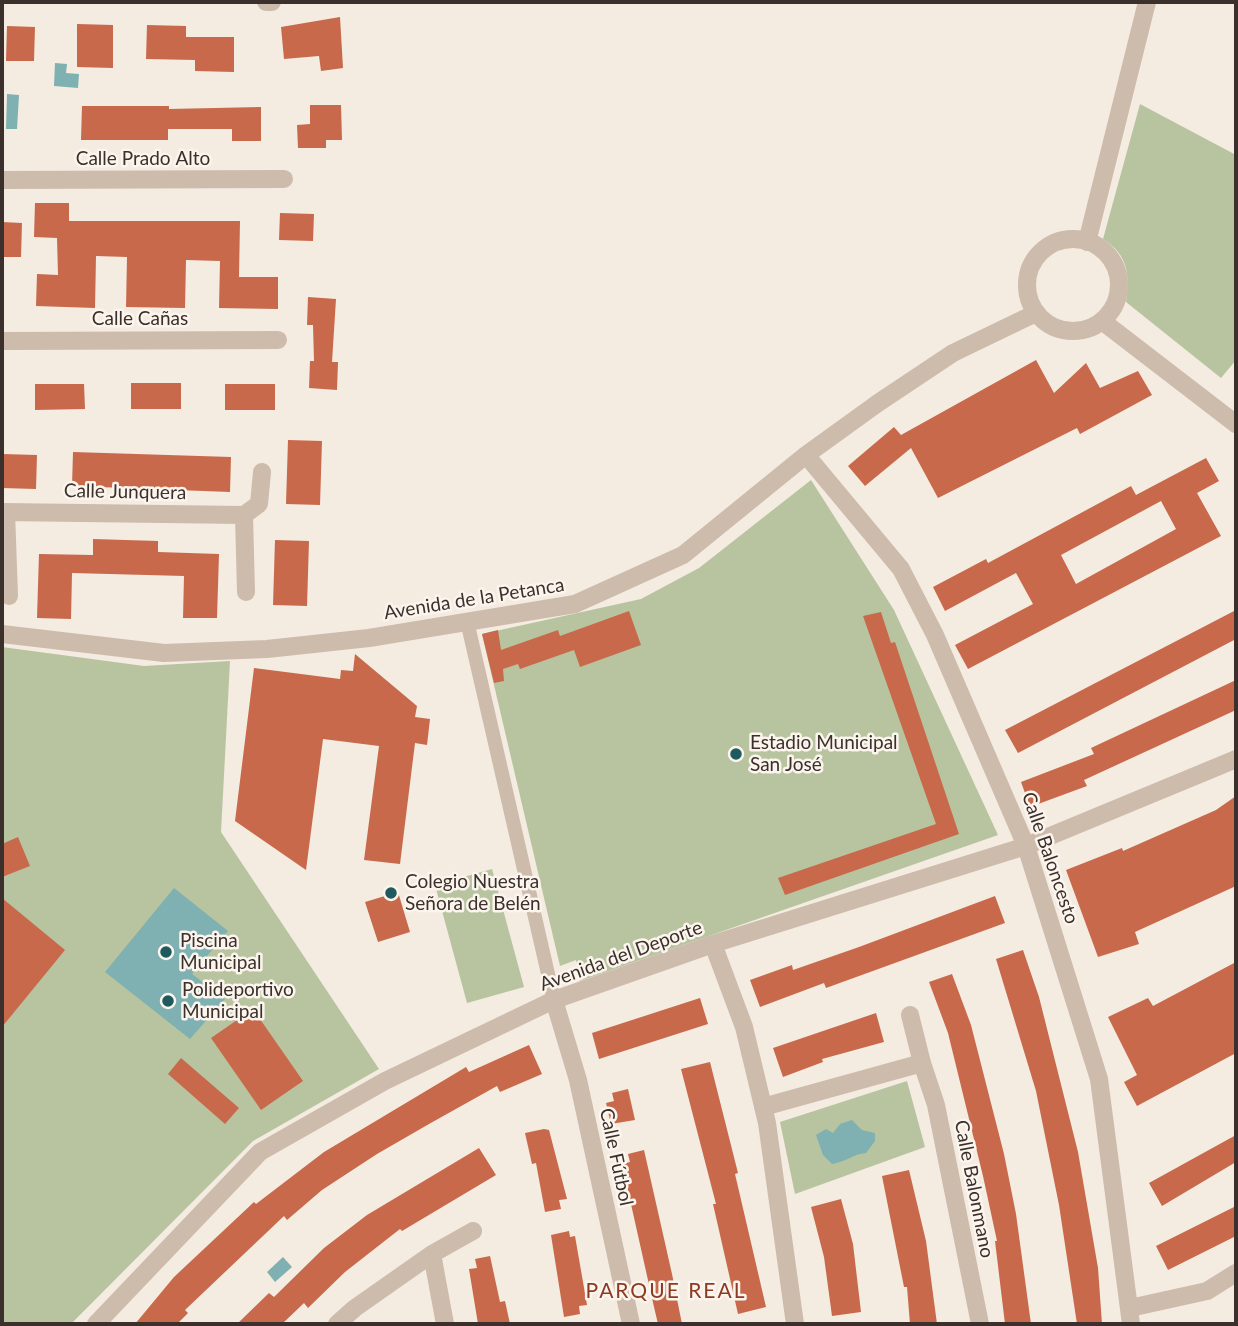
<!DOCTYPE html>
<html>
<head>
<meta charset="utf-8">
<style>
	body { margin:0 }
	#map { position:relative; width:1238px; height:1326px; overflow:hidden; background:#f4ebe1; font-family:Lato,sans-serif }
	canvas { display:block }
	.frame { position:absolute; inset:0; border:4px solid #3b302b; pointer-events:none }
</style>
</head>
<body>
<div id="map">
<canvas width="1238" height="1326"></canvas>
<div class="frame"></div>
</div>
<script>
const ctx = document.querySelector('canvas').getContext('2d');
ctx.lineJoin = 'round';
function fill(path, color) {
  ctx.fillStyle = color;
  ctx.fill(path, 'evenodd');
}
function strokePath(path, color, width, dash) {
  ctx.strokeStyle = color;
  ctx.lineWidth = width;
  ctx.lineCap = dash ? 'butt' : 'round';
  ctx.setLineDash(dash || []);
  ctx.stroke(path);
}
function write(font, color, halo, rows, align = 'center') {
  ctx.font = font + ' Lato,sans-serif';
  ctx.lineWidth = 5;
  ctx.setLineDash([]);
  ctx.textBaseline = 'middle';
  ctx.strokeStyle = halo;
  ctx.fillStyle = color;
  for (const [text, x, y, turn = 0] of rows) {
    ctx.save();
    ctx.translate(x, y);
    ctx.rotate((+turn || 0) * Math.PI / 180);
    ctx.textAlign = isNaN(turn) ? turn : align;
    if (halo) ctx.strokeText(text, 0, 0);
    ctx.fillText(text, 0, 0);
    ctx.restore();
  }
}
fill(new Path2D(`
	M1140,104L1236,155V360L1221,378L1126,302C1130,274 1128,255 1103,239Z
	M811,480L894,610L998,835L580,981L576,960L560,966L482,634L641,599L699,568Z
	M2,647L144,666L230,661L221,832L379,1069L253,1141L71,1324H2Z
	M492,869L524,987L467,1003L435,885Z
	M907,1081L925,1147L795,1194L780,1122Z`), '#b8c4a0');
fill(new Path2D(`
	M55,63L67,64L66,73L79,74L78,88L54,86Z
	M7,94L19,95L17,129H6Z
	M174,888L228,931L192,974L225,999L190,1039L105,972Z
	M852,1120L862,1130L875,1133V1141L866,1153C853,1154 846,1162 832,1164L823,1155L816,1135L826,1129L833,1133L840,1124Z
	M283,1257L292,1267L275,1282L267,1272Z`), '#7fb0b2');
fill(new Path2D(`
	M340,17L343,68L321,71L319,56L284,59L281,27Z
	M77,24L113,25V68L77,67Z
	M147,25L186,26V37H234V72L195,71V60L146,59Z
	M7,26L35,27L34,61H6Z
	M310,105H341L342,140H326V148H298L297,125L310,124Z
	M82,106H169V109L261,107V141H232V129H168V140H81Z
	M35,203H69V221H240L239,277H278V309L219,308L220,261L186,260L185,308L126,307L127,257L96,256L95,308L36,306L37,274L58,275L57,238L34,237Z
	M280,213L314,214L313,241L279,240Z
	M2,222L22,223L21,257H2Z
	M308,297L336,299L332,362H338L337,390L309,388L310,361H314L313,325H307Z
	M1036,360L1054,393L1086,363L1100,388L1138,371L1152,395L1080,434L1077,428L938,498L911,448L865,486L848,466L894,427L901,435Z
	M131,383H181V409H131Z
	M35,384H84L85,409L35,410Z
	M225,384H275V410H225Z
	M288,440L322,441L320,505L286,504Z
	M73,452L231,457L230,492L72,486Z
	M2,454L37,455L36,489L2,488Z
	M1206,458L1219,481L1197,493L1221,536L968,669L955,645L1033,604L1016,573L945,611L933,587L986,559L988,563L1131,486L1136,495ZM1161,501L1176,529L1076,584L1061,555Z
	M93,539L158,541V552L219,554L217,618H183L184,576L72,573L71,619L37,618L39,554L93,555Z
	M275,540L309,541L307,606L273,605Z
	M1236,610V639L1018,753L1005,730Z
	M629,611L641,645L580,667L574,650L520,669L518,664L503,669L504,681L494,683L482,634L498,630L501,650L558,630L560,636Z
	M881,612L891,643L895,642L959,834L785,895L778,878L936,824L863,616Z
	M355,654L417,706L415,717L430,719L427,745L415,743L400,864L364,860L379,746L323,739L306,870L235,821L254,668L340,679L341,670L353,671Z
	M1236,680V710L1084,780L1087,786L1030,807L1021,782L1094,754L1091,748Z
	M1236,796V886L1135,932L1139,944L1098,957L1066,870L1122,848L1123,851L1216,810Z
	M18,837L30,866L2,877V844Z
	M398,892L410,932L378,942L365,902Z
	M995,896L1005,923L826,988L824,983L760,1007L750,980L792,965L793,970L859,947Z
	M2,898L65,950L2,1027Z
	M1023,950L1039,997L1078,1152L1098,1268L1102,1324H1077L1059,1205L1036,1091L996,959Z
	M1236,962V1053L1137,1106L1124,1082L1137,1075L1108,1017L1148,998L1153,1006Z
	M952,974L971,1025L1004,1154L1016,1214L1031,1324H1005L995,1241H997L983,1176L948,1033L929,982Z
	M700,998L708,1024L599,1059L592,1033Z
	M253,1009L303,1081L261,1110L211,1038Z
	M876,1013L884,1042L822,1059L823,1062L783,1077L773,1048Z
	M529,1045L542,1074L500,1092L497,1086L429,1124L377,1154L322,1190L287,1220L284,1216L185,1310L188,1313L177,1324H135L174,1277L254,1202L256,1204L324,1152L466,1067L469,1072Z
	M181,1058L239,1108L225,1124L168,1074Z
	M710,1062L738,1173L735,1174L766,1307L738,1314L713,1204H716L681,1069Z
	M628,1089L635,1120L611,1124L606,1103L614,1101L612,1093Z
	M544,1129L549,1130L567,1199L559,1200L561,1209L545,1212L536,1163L532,1164L525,1133Z
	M1236,1135V1162L1162,1206L1149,1183Z
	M479,1148L496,1175L402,1231L400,1229L345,1272L308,1308L304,1303L282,1324H237L269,1293L274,1297L324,1248L367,1215Z
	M644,1150L672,1274L682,1324H658L654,1307L622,1164L630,1162L628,1154Z
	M909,1170L926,1241L937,1324H910L907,1287H904L882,1176Z
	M841,1199L853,1244L861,1312L832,1316L824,1257L811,1207Z
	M1236,1206V1236L1168,1270L1156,1246Z
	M569,1231L570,1237L575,1236L587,1305L579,1306L580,1314L564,1317L551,1235Z
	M490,1256L500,1302L505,1301L510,1324H478L469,1269L477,1268L475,1259Z`), '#c8694b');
strokePath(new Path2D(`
	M467,621L554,1000`), '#cdbbac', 14);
strokePath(new Path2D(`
	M266,2H272
	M2,180L284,179
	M1027 285a46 46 0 1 1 92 0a46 46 0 1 1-92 0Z
	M1087,242L1147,2
	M1102,321L1236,424
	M2,341L278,340
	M806,455L901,569L935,635L1026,846L1099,1079L1131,1324
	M2,512L244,515
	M6,512L9,596
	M246,592L244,515L259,504L262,472
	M2,634L164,653L267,649L369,638L575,604L683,555L806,455L878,403L953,353L1036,313
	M713,944L744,1027L767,1123L795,1324
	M554,1000L578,1080L631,1324
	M910,1015L922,1063
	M763,1107L922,1063L936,1105L980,1324
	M432,1254L473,1231
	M1130,1308L1207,1291L1236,1273
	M96,1324L260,1152L385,1081L554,1000L713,944L1026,846L1236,759
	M337,1324L355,1308L432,1254L445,1324`), '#cdbbac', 18);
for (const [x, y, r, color] of [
	[736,754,7,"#1f5a5e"],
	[391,893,7,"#1f5a5e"],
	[166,952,7,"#1f5a5e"],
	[168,1001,7,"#1f5a5e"]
]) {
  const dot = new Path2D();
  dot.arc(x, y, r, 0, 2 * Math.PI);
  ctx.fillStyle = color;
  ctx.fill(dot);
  strokePath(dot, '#fbf5ee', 2.5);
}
write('19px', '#3b302b', '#fbf5ee', [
	["Calle Prado Alto",143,159],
	["Calle Cañas",140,319],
	["Calle Junquera",125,492,1],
	["Avenida de la Petanca",474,599,-9],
	["Calle Baloncesto",1050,858,71],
	["Avenida del Deporte",621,956,-20],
	["Calle Fútbol",616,1157,78],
	["Calle Balonmano",974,1189,79]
]);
write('19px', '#3b302b', '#fbf5ee', [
	["Estadio Municipal",750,743],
	["San José",750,765],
	["Colegio Nuestra",405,882],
	["Señora de Belén",405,904],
	["Piscina",180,941],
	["Municipal",180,963],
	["Polideportivo",182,990],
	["Municipal",182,1012]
], 'left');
ctx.letterSpacing = '2px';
write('21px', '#8c3b22', '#fbf5ee', [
	["PARQUE REAL",666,1291]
]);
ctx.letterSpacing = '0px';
</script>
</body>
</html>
